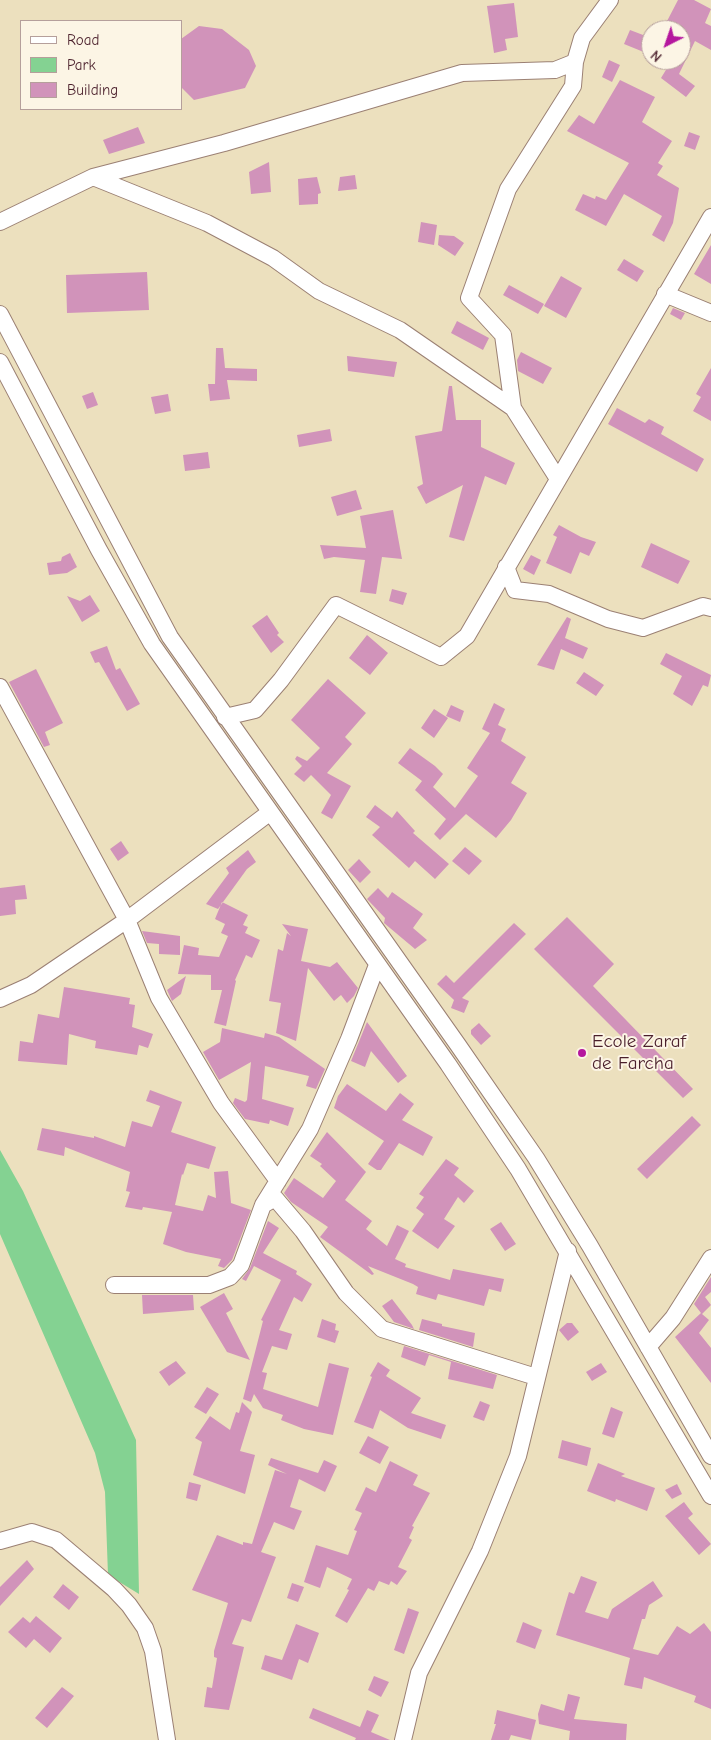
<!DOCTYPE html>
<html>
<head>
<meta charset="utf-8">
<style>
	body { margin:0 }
	#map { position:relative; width:711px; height:1740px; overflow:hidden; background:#ece0be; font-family:"Comic Neue",sans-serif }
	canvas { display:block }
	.legend { position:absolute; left:20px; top:20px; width:162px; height:90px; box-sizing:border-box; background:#fcf5e5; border:1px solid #b59f9b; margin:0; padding:6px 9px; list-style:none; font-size:15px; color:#4a1f2b }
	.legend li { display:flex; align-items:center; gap:10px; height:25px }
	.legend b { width:25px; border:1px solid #b59f9b }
	.north { position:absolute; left:641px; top:20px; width:50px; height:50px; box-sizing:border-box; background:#fcf5e5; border:1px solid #b59f9b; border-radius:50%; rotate:221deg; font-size:14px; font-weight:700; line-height:20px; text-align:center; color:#4a1f2b }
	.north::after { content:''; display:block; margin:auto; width:18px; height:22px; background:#b5179e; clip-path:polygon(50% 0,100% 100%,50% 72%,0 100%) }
</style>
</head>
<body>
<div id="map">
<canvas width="711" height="1740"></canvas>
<ul class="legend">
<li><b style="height:6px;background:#fff"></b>Road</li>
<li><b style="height:14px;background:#84d292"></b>Park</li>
<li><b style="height:14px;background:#d193ba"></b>Building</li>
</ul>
<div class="north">N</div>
</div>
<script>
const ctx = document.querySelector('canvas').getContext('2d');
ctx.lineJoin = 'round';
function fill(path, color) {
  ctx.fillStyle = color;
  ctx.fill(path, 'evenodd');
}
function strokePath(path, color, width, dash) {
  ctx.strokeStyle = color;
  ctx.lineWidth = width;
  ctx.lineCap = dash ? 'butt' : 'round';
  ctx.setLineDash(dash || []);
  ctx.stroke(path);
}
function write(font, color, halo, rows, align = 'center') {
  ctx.font = font + ' "Comic Neue",sans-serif';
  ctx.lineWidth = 4;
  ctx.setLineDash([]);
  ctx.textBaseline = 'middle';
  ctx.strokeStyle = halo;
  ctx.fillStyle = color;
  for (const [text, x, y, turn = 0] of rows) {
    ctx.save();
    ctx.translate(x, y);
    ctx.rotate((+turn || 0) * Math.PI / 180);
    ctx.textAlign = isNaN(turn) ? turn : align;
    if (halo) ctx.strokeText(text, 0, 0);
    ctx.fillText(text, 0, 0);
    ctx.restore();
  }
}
fill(new Path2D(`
	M0,1150L23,1191L136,1440L139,1594L108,1575L105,1492L95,1453L0,1234Z`), '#84d292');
fill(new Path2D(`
	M678,0H694L711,9L705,23L711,26V50L695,41L679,74L695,86L686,97L661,78L672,60H681V30H674L665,25Z
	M514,3L518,37L505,39L507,50L494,53L487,6Z
	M199,26L222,29L249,50L256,66L245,88L194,100L181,87V39Z
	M630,30L651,38V55L624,44Z
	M609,60L620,65L612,82L602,77Z
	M620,80L655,97L642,122L672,141L658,163L663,166L657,175L679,188L673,223L664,242L652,235L662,216L624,194L606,226L575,210L583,194L595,199L596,196L606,200L629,163L567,131L579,115L594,124Z
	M138,127L145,143L109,154L103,140Z
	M689,132L700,136L695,150L684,146Z
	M269,162L271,192L251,194L249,172Z
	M355,175L357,189L338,191L340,177Z
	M317,177L321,193L318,194V204L299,205L298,179Z
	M421,222L437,225L434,245L418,242Z
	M439,235L454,236L464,243L455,256L438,245Z
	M711,245V284L694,274Z
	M624,259L644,271L637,282L617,270Z
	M147,272L149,310L67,313L66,275Z
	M561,276L582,288L566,318L544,306Z
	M509,285L544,304L538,314L503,295Z
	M673,308L685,313L681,320L670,314Z
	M457,321L489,338L483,350L451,333Z
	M216,348H223L225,368L257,369V381L227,380L230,399L210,401L208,384H215Z
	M521,352L552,368L543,384L518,371L517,360Z
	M347,356L397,362L394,377L348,371Z
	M711,368V421L693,411L701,397L696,394Z
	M449,386H452L456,420H481V447L515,463L506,485L485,476L464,541L449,537L463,485L426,504L417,487L423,484L415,436L442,431Z
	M93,392L98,405L87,409L82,396Z
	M168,394L171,411L155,414L151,397Z
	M617,408L645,423L649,419L664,427L661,434L704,459L697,472L608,424Z
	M330,429L332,441L299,447L297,435Z
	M208,452L210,468L185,471L183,455Z
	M356,490L362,509L337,516L331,497Z
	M393,510L402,559L382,557L376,594L360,592L365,560L334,557L324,559L320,545L366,548L360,516Z
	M559,525L581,537L596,542L589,556L580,552L571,574L546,563L557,537L553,535Z
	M651,543L690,561L678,584L641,567Z
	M70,553L77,567L67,573L49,575L47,563L61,561L62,557Z
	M531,555L541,560L534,575L523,569Z
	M392,589L407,593L403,605L389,601Z
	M90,595L100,611L82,622L67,596L80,601Z
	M267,615L279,633L277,635L284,642L271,653L252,626Z
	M567,617L571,619L565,638L588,648L583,659L561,649L554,670L537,665Z
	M367,635L388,653L370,675L349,658Z
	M107,646L116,670L120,668L140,704L127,711L99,662L95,663L90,652Z
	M666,653L711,675L708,687L703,685L692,706L673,694L682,676L660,664Z
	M36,669L63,723L45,732L50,745L44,747L9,682Z
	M584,672L604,685L596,696L576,683Z
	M328,679L366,713L345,737L352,744L327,773L351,786L332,819L321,813L331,795L311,775L304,782L294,774L302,766L295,759L297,756L307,761L320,748L291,720Z
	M494,703L505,709L498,725L506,729L501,741L526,757L511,783L527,793L511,820L496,838L466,814L440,840L434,834L446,819L415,790L422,781L398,763L410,748L435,766L443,774L433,787L455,808L478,776L467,768L490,733L482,729Z
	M451,705L464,711L460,722L446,716Z
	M434,709L448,718L434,738L421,728Z
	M375,805L392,818L397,811L415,831L413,833L449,864L435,879L415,861L409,868L372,835L380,827L366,817Z
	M121,841L129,853L118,861L110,849Z
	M465,847L482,861L469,875L452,861Z
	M248,850L256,862L247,869L218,909L206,904L229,873L226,868Z
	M359,859L371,872L360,883L348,870Z
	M25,885L27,899L15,900L16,914L0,916V888Z
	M378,888L388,898L392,892L423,914L413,928L427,940L415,949L384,923L385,918L367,899Z
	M222,902L248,915L243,925L248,927L245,933L260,940L252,958L246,955L235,980L236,981L226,1026L214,1023L222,990H211V975L178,974L184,945L199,948L198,955L219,957L228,936L221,933L225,924L215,919Z
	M567,917L614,964L593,986L693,1089L683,1098L534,949Z
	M514,923L526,934L462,998L469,1001L464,1013L451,1008L454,1000L437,984L446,975L454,983Z
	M282,924L308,929L301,961L330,967L337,962L358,988L354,996L347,1003L341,995L334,1001L308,968L296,1041L276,1033L281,1003L269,1001L278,949L283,951L287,933L291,936Z
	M142,931L180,936V955L159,954V944L147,943Z
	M186,976L181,994L172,1001L167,990Z
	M64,987L130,998L129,1004L135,1005L132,1027L153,1034L148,1048L139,1045L137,1055L95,1048L96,1041L69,1034L67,1065L18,1061L20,1041L33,1043L38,1014L59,1018Z
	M367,1022L407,1076L398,1083L371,1051L365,1067L351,1061Z
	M479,1023L491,1036L481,1045L471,1034V1030Z
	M222,1028L264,1038L265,1033L279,1037L325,1069L316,1089L306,1086L309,1076L265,1066L262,1099L294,1108L288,1126L270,1120L269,1124L245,1119L233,1103L235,1098L245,1102L247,1100L251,1062L219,1080L203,1052L220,1042Z
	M347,1084L386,1111L400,1093L414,1104L402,1120L433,1137L423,1156L399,1143L381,1170H377L368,1164L384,1141L334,1108L338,1096Z
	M150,1090L182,1102L171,1132L216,1147L209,1169L187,1163L183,1175L182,1174L175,1205L203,1211L208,1195L216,1198L214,1172L228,1171L231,1203L251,1210L232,1260L224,1268L218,1266L221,1259L186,1252L163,1244L172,1212L143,1207L142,1210L125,1207L130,1192L126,1191L130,1172L65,1147L64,1156L37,1150L42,1128L94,1138V1136L125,1147L132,1121L152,1127L160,1106L146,1101Z
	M692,1116L701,1125L647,1179L637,1169Z
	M327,1132L366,1172L345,1200L372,1221L366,1229L387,1246L397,1225L409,1231L395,1259L406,1264L405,1267L450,1280L453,1269L504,1279L501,1292L489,1289L484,1306L438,1294L436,1300L416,1294L418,1287L413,1284L368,1266L374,1274L372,1275L320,1237L328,1227L291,1202L284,1193L294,1178L323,1198L336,1181L320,1166L322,1164L310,1156Z
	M446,1159L459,1168L454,1175L474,1191L464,1203L458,1197L444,1219L455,1226L438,1249L412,1231L424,1214L416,1208L424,1197L419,1194Z
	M268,1221L279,1228L263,1253L297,1271L296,1274L312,1284L302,1302L294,1297L279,1330L292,1334L287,1350L272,1346L262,1372L267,1373L263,1389L318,1407L329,1363L349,1368L333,1435L304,1429L281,1420L283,1415L263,1408L254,1394L251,1402L243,1399L263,1321L261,1320L281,1280L254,1266L246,1281L242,1279L250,1268Z
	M501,1222L516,1244L505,1251L490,1229Z
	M711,1277V1292L705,1297L711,1305L702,1314L709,1320L699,1333L711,1348V1383L675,1337L701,1313L694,1304Z
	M224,1293L233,1309L226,1313L250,1360L227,1352L200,1307Z
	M142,1295H193L194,1310L143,1314Z
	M392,1299L412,1325L414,1329L394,1322L382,1306Z
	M322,1319L336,1324L335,1330L339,1331L335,1343L317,1337Z
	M422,1319L442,1324V1326L475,1333L473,1347L419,1330Z
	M567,1323H572L579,1332L568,1341L559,1330Z
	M404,1346L497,1375L493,1389L448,1379L451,1362L429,1355L425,1366L401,1357Z
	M176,1361L186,1373L169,1386L159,1372Z
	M378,1362L390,1370L386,1376L421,1398L411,1413L446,1425L441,1439L408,1428L380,1410L373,1429L354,1422L372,1377L370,1376Z
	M601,1363L607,1372L592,1381L586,1372Z
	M207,1387L219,1394L206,1414L194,1407Z
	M480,1401L490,1405L484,1421L473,1417Z
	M242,1402L252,1412L240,1451L255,1455L245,1494L193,1475L202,1442L195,1438L210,1416L230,1430L236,1412L239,1413Z
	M611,1407L623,1412L614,1438L602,1434Z
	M368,1436L389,1447L380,1464L359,1453Z
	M562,1440L591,1448L587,1466L558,1458Z
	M271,1458L318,1473L324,1460L337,1466L325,1492L299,1479L290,1507L302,1511L294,1530L274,1522L261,1552L276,1557L251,1622L242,1619L232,1644L244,1647L229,1710L204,1707L207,1687L212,1688L217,1658L214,1657V1651L228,1603L192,1590L217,1535L243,1545V1542L252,1544L275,1470L287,1474L268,1465Z
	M390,1461L418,1475L413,1485L430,1493L412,1526L414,1527L409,1538L412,1540L398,1567L407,1571L397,1585L391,1581L389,1585L379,1581L374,1591L368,1588L347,1623L335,1616L349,1590L347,1589L352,1579L327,1567L320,1588L304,1582L316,1545L348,1555L357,1531L354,1530L362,1513L355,1510L366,1487L376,1492Z
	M598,1463L625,1474L621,1476L655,1488L647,1511L616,1499L615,1502L587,1491Z
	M189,1482L201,1485L197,1501L186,1498Z
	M677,1484L682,1494L672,1499L665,1490Z
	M684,1502L693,1514L688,1518L711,1544L699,1555L665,1516Z
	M27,1560L34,1569L0,1606V1587Z
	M581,1576L597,1582L585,1612L608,1619L612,1609L653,1581L663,1596L649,1605L645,1619H642L633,1649L658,1655L677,1626L690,1634L704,1623L711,1632V1709L694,1702L696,1696L644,1677L642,1689L624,1685L630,1658L556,1635L569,1592L574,1594Z
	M292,1583L304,1587L298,1602L287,1598Z
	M63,1584L79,1597L69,1610L53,1597Z
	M408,1608L419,1612L404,1654L394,1650Z
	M36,1616L62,1638L50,1653L34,1639L26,1648L8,1632L23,1617L30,1623Z
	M523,1622L542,1630L535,1649L516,1642Z
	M296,1624L319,1633L308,1663L299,1659L292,1680L261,1669L265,1655L282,1660Z
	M374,1676L389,1682L381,1697L368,1690Z
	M62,1687L74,1696L47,1728L35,1718Z
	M568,1694L580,1697L574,1719L627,1724L626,1740H569L570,1731L539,1724L538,1714L541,1704L564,1711Z
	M313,1708L360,1727L367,1710L379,1715L371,1732L390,1740H355L356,1738L309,1718Z
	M497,1710L536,1720L531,1740L511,1735L509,1740H491L496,1724H494Z`), '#d193ba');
const minor = new Path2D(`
	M93,177L207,223L273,258L319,291L400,330L513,408L558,479
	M0,222L93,177L224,143L462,73L555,70L575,62
	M665,294L711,313
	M0,314L170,637L458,1045L536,1158L590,1246L711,1456
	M0,362L99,550L152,644L448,1064L518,1169L711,1496
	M513,408L503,335L469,298L508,189L573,86L575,62L582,38L610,0
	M506,567L515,590L549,594L608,619L643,628L703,606L711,608
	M0,687L127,920L31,985L0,999
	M225,717L255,710L281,680L336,605L441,657L467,636L711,217
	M269,813L127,920L159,998L221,1103L278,1181
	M263,1205L275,1198L303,1231L346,1293L382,1329L536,1377
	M114,1285H209L230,1277L241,1265L263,1205L310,1129L349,1039L377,965
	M648,1347L673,1318L711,1258
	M0,1541L32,1532L56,1540L114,1589L129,1605L145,1628L153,1651L167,1740
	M403,1740L419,1673L480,1551L518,1456L568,1251`);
strokePath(minor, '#9b8074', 18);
strokePath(minor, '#fff', 16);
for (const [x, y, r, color] of [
	[582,1053,5,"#b5179e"]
]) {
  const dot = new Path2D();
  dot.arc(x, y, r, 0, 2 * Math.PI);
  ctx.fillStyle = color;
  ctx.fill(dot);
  strokePath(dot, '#fcf5e5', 2);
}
write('19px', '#4a1f2b', '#fcf5e5', [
	["Ecole Zaraf",592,1042],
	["de Farcha",592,1064]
], 'left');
</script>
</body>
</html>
